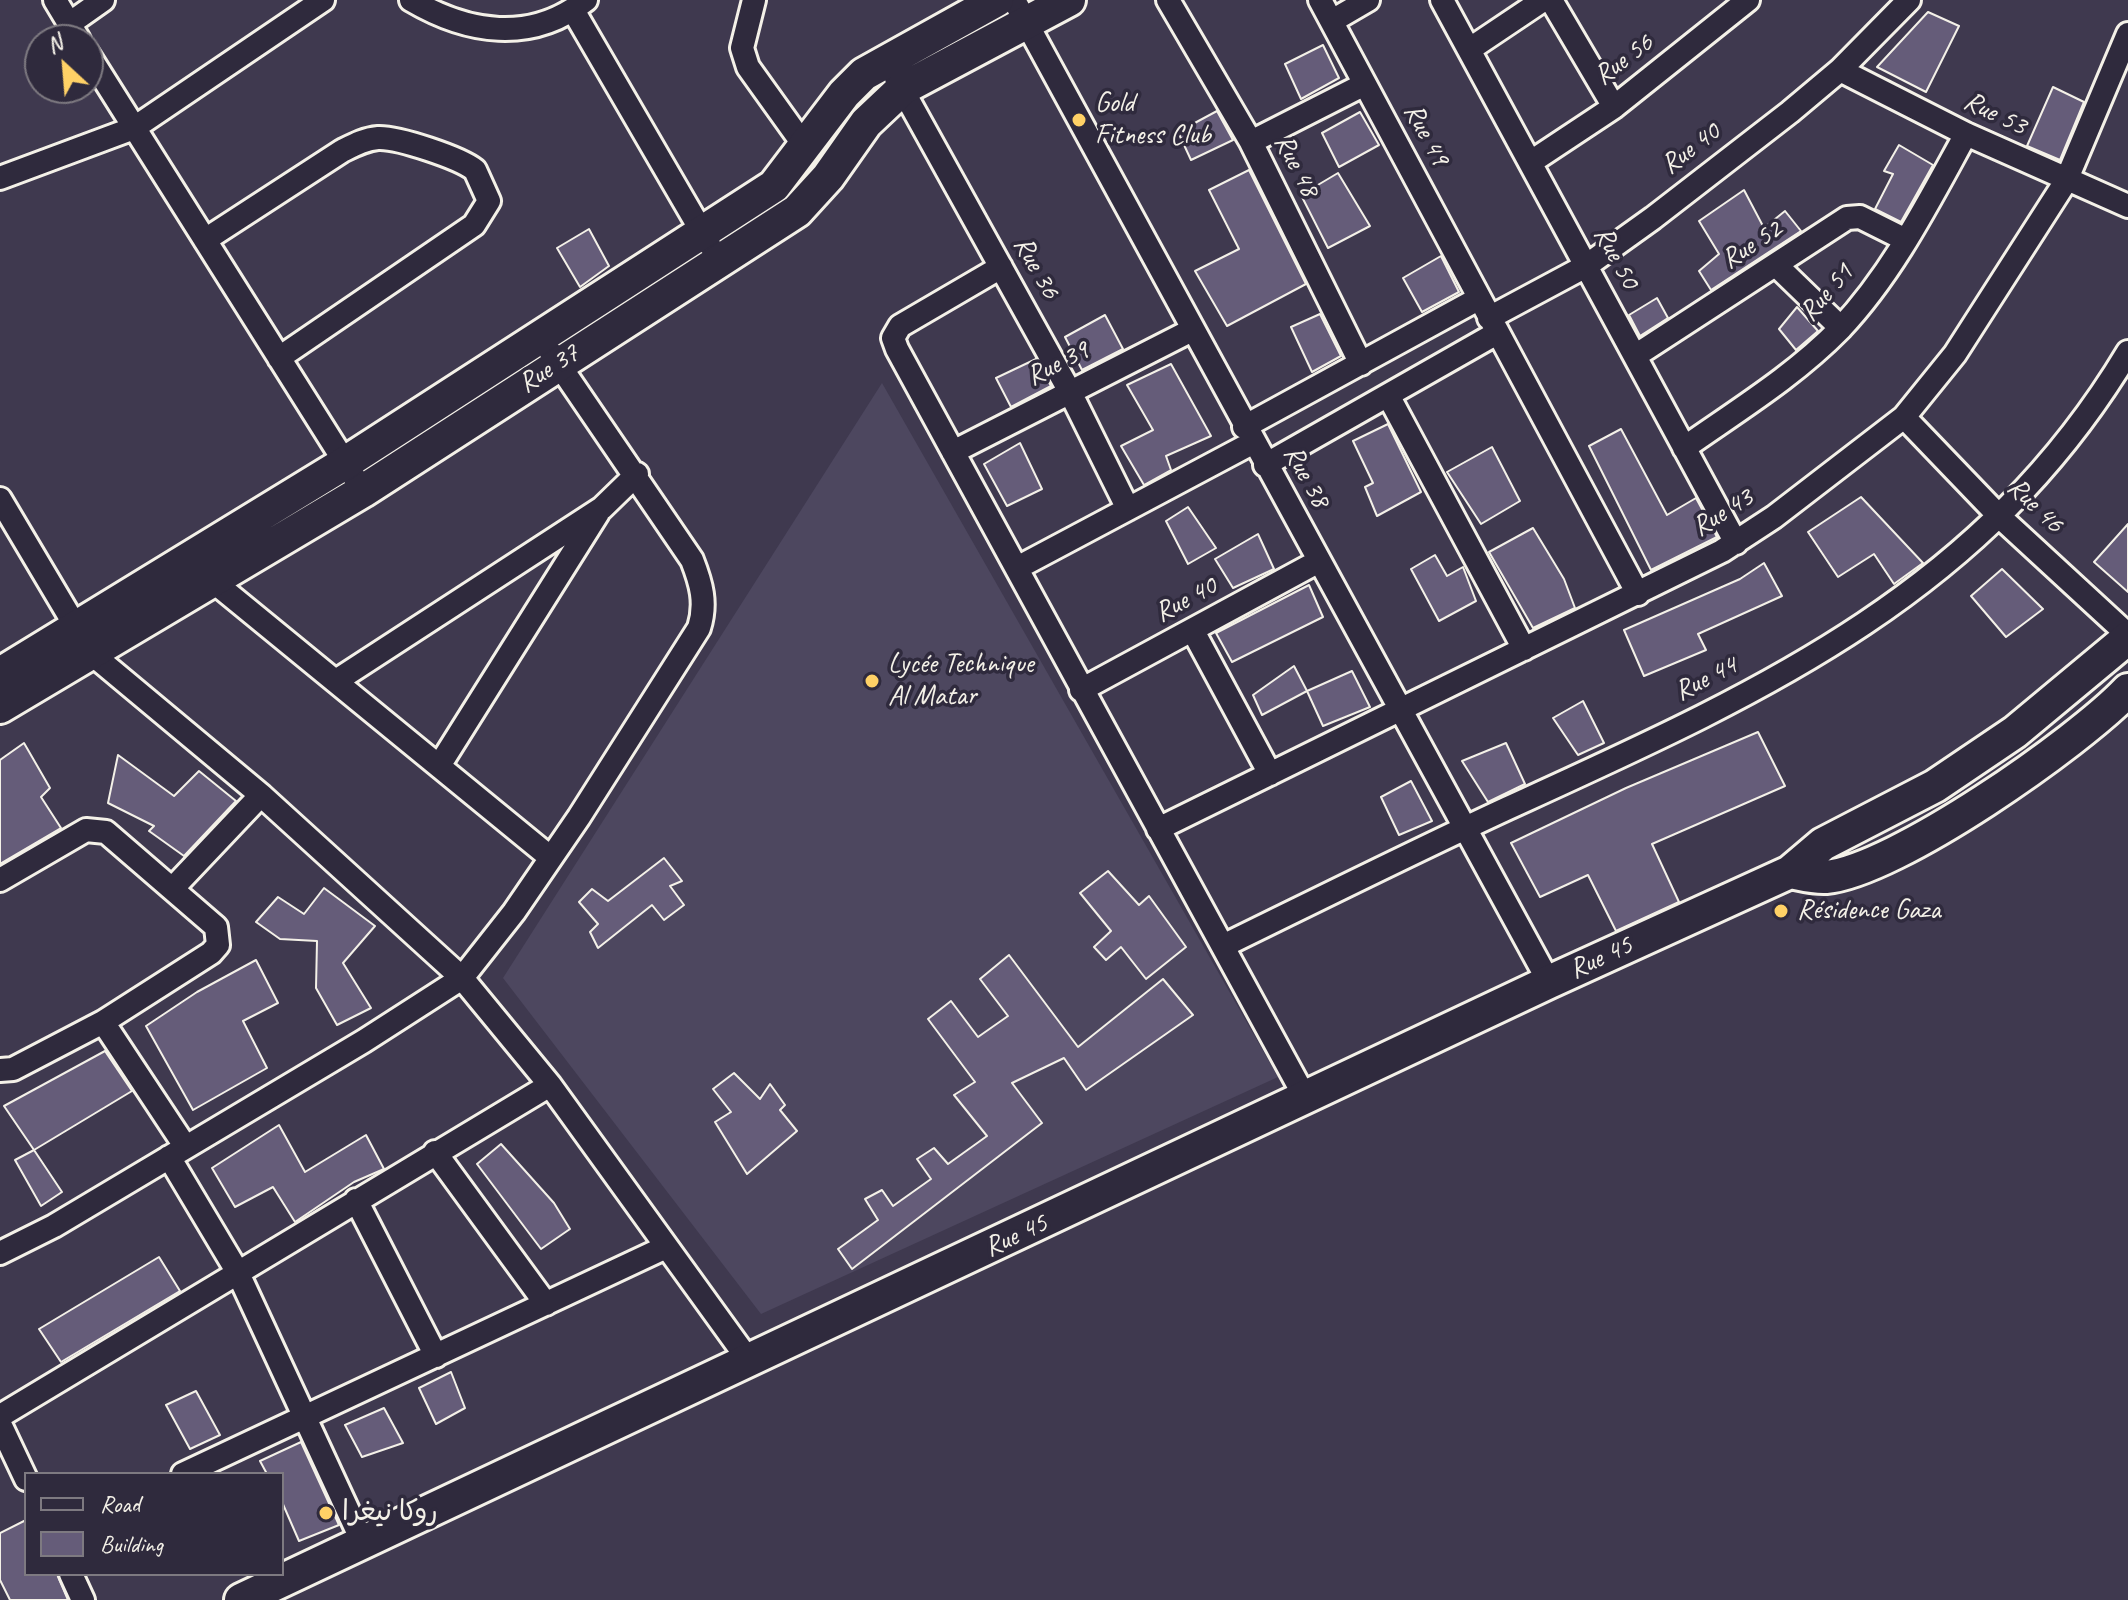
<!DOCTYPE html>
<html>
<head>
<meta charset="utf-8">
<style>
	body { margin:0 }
	#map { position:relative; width:2128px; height:1600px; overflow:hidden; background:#3f394f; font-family:Caveat,sans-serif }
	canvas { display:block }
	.legend { position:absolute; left:24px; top:1472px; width:260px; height:104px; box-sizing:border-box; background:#2f2a3d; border:2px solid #7e7a81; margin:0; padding:10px 14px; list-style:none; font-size:24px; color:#f4f1e8 }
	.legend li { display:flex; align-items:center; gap:16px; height:40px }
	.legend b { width:40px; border:2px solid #7e7a81 }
	.north { position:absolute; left:24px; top:24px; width:80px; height:80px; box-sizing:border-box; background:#2f2a3d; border:2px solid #7e7a81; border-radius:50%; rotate:334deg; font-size:22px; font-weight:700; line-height:32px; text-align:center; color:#f4f1e8 }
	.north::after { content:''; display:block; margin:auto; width:28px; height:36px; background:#ffd166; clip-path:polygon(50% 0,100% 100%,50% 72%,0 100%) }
</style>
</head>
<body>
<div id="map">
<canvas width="2128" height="1600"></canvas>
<ul class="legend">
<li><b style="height:10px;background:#2f2a3d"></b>Road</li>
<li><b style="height:22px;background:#655c79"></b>Building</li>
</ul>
<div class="north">N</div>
</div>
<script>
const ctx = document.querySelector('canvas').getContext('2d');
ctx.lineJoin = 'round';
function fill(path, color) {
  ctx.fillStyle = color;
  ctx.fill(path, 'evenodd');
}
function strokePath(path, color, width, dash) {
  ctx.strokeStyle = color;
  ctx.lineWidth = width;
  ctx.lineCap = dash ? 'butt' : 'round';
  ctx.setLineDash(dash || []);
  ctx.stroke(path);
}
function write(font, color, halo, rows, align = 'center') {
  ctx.font = font + ' Caveat,"Playpen Sans Arabic",sans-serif';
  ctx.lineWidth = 7;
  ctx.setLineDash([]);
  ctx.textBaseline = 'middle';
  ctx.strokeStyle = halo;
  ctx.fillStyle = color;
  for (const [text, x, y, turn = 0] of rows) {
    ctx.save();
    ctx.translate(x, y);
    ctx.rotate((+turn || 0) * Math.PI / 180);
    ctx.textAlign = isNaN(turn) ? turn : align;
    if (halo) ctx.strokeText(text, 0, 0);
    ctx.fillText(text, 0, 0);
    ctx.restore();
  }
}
fill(new Path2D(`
	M882,383L1278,1077L761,1314L503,978Z`), '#4d475f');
const building = new Path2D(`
	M1928,12L1959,26L1926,92L1877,67Z
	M1323,45L1339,78L1301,99L1285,64Z
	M2053,87L2084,102L2060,160L2027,146Z
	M1217,111L1233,140L1191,160L1178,132Z
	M1360,112L1379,145L1339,167L1322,133Z
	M1899,145L1933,165L1901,222L1875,209L1893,174L1884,171Z
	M1249,170L1306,284L1227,326L1195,271L1239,249L1209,190Z
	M1338,173L1370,226L1328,248L1301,195Z
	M1744,190L1764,228L1785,211L1801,231L1711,290L1699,271L1719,254L1699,221Z
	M589,229L609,266L580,287L557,248Z
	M1441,256L1459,292L1422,312L1403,278Z
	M1657,298L1668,318L1640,336L1629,315Z
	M1797,307L1818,331L1796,350L1779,329Z
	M1320,314L1341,356L1312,372L1291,327Z
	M1105,315L1123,349L1082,370L1065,337Z
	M1036,359L1051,386L1011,407L996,378Z
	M1171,364L1211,436L1166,456L1171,470L1144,485L1121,446L1153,430L1127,385Z
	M1388,424L1421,492L1377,516L1365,487L1373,483L1353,441Z
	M1621,429L1667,515L1696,498L1717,537L1651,570L1589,446Z
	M1020,443L1042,489L1007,506L984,464Z
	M1492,447L1520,501L1481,524L1447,472Z
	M1861,497L1923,563L1894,584L1874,554L1838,577L1808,532Z
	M1188,507L1216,548L1188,564L1166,521Z
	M2128,524V592L2094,562Z
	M1533,528L1564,579L1575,608L1533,628L1489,552Z
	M1258,534L1274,569L1233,588L1215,559Z
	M1435,555L1447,576L1463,567L1476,601L1439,621L1411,569Z
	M1764,563L1782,596L1698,634L1706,650L1644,676L1624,630L1740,579Z
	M2002,569L2043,609L2006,637L1971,596Z
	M1309,585L1323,617L1232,662L1216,633Z
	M1294,666L1307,691L1262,715L1253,695Z
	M1352,671L1370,707L1323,726L1307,691Z
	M1583,701L1604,743L1578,755L1553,718Z
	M1758,732L1785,786L1652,844L1679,902L1616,931L1588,875L1540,897L1511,843L1626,788Z
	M24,743L50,788L41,797L61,828L0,864V760Z
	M1506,743L1525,784L1488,802L1462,761Z
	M118,755L174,796L199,771L236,801L184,856L149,831L154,826L108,803Z
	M1411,781L1432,821L1399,835L1381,797Z
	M664,858L682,881L670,886L684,905L664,920L652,905L598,948L590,932L598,924L579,902L592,889L608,901Z
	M1108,871L1139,905L1149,896L1186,947L1146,979L1121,947L1106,960L1094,947L1111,931L1080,893Z
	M324,888L375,926L343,963L371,1008L337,1025L316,988L317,941L280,939L256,922L278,897L304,914Z
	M1009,955L1078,1047L1163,979L1193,1015L1086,1090L1064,1058L1012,1083L1042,1123L852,1269L838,1249L878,1220L865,1199L882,1190L893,1206L931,1179L917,1159L934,1148L948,1164L987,1136L954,1095L975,1082L928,1019L951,1001L978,1037L1008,1016L980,979Z
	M256,960L278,1003L243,1021L267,1068L193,1110L146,1026L197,992Z
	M105,1051L132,1091L34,1150L4,1106Z
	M734,1073L760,1099L770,1084L785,1105L780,1110L797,1131L747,1174L715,1122L731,1112L713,1089Z
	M279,1125L305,1172L366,1135L384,1169L354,1182L295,1222L273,1187L235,1207L212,1168Z
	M501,1144L554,1203L570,1229L541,1249L477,1164Z
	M34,1150L62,1192L41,1206L15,1160Z
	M159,1257L180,1291L61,1362L39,1329Z
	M451,1372L465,1408L436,1424L419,1388Z
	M196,1391L220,1435L190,1449L166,1405Z
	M384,1408L403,1443L362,1457L345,1425Z
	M301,1442L339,1525L299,1541L282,1502V1474H267L260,1461Z
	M26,1520V1574H57L68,1600H10L0,1580V1533Z`);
fill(building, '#655c79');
strokePath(building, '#f4f1e8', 2);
const street = new Path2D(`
	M55,0L79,40
	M411,0C467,33 531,44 586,0
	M754,0L742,48L748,67L806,148
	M1014,0L1549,982
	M1168,0L1251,142L1361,364
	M1320,0L1638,594
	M1442,0L1736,543
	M1551,0L1614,107
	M573,10L709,244
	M1332,21L1368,0
	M69,24L103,0
	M1470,49L1543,0
	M88,54L363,491
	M1840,70L1966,134L2128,206
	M896,78L1070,392L1128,509
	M1251,142L1365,84
	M1531,162L1614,107L1748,0
	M0,178L134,128L323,0
	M205,240L342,151C354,145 365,139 378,138C398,137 460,158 475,170L489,201L474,225L279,358
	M1776,265L1841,328
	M1001,267L900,326L893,338L897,349L1306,1099
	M1489,318L1586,266L1653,218L1790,112L1840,70L1909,0
	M1635,356L1847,218L1860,217L1906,240
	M1389,397L1524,649
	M1904,417L2000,517L2128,635
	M1244,427L1478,299
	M1684,448C1738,410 1794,376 1840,329C1893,273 1929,201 1966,134
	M953,452L1192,330
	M1265,465L1497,333
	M0,499L92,654L261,795L462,978L550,1085L750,1362
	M1017,568L1252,443
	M214,582L551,858
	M1193,631L1270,774
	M336,681L602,508L637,474
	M1081,690L1319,561
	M439,766L598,513
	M1158,829L1722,551L1774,517L1904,417L1955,354L2066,181L2128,34
	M0,880L86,830L106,832L216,927L218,945L211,953L103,1022L13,1069L0,1070
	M173,888L261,795
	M1225,945C1319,899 1413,852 1508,808C1755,695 1982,596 2128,352
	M103,1022L185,1146
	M435,1152L546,1304
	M169,1157L237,1271L363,1543
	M356,1200L436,1356
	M0,1253L54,1226L364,1041L462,978L514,912L579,817L699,628C707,603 701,583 692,560L551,353
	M0,1416L550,1085
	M0,1424L26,1479
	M183,1474L666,1247
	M71,1574L83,1600`);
const secondary = new Path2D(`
	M0,674L345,463L774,186L844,94L864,74L997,0
	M0,707L363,491L797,211L828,177L866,123L902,89L1069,0
	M1790,872C1801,874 1815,878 1826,877C1895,871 2079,742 2128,690
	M241,1600L1549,982L1790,872L1823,844L1935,786L2015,732L2128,638`);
strokePath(street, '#f4f1e8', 28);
strokePath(secondary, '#f4f1e8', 38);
strokePath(street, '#2f2a3d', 22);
strokePath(secondary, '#2f2a3d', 32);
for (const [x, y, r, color] of [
	[1079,120,8,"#ffd166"],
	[872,681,8,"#ffd166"],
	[1781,911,8,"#ffd166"],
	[326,1513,8,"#ffd166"]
]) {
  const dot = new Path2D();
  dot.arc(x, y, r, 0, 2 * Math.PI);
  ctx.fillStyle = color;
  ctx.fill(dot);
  strokePath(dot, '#2f2a3d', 3);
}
write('28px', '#f4f1e8', '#2f2a3d', [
	["Rue 56",1624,60,-37],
	["Rue 53",1995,114,26],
	["Rue 49",1426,135,62],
	["Rue 40",1691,149,-37],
	["Rue 48",1296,166,63],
	["Rue 52",1752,245,-33],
	["Rue 50",1616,258,62],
	["Rue 36",1036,268,61],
	["Rue 51",1827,293,-49],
	["Rue 39",1058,364,-27],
	["Rue 37",549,369,-33],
	["Rue 38",1306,477,61],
	["Rue 46",2035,506,44],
	["Rue 43",1723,513,-32],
	["Rue 40",1186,600,-28],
	["Rue 44",1706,679,-27],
	["Rue 45",1601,958,-25],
	["Rue 45",1016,1236,-25]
]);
write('28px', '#f4f1e8', '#2f2a3d', [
	["Gold",1095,104],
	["Fitness Club",1095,136],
	["Lycée Technique",888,665],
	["Al Matar",888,697],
	["Résidence Gaza",1797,911],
	["روكا نيغرا",342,1513]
], 'left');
</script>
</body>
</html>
